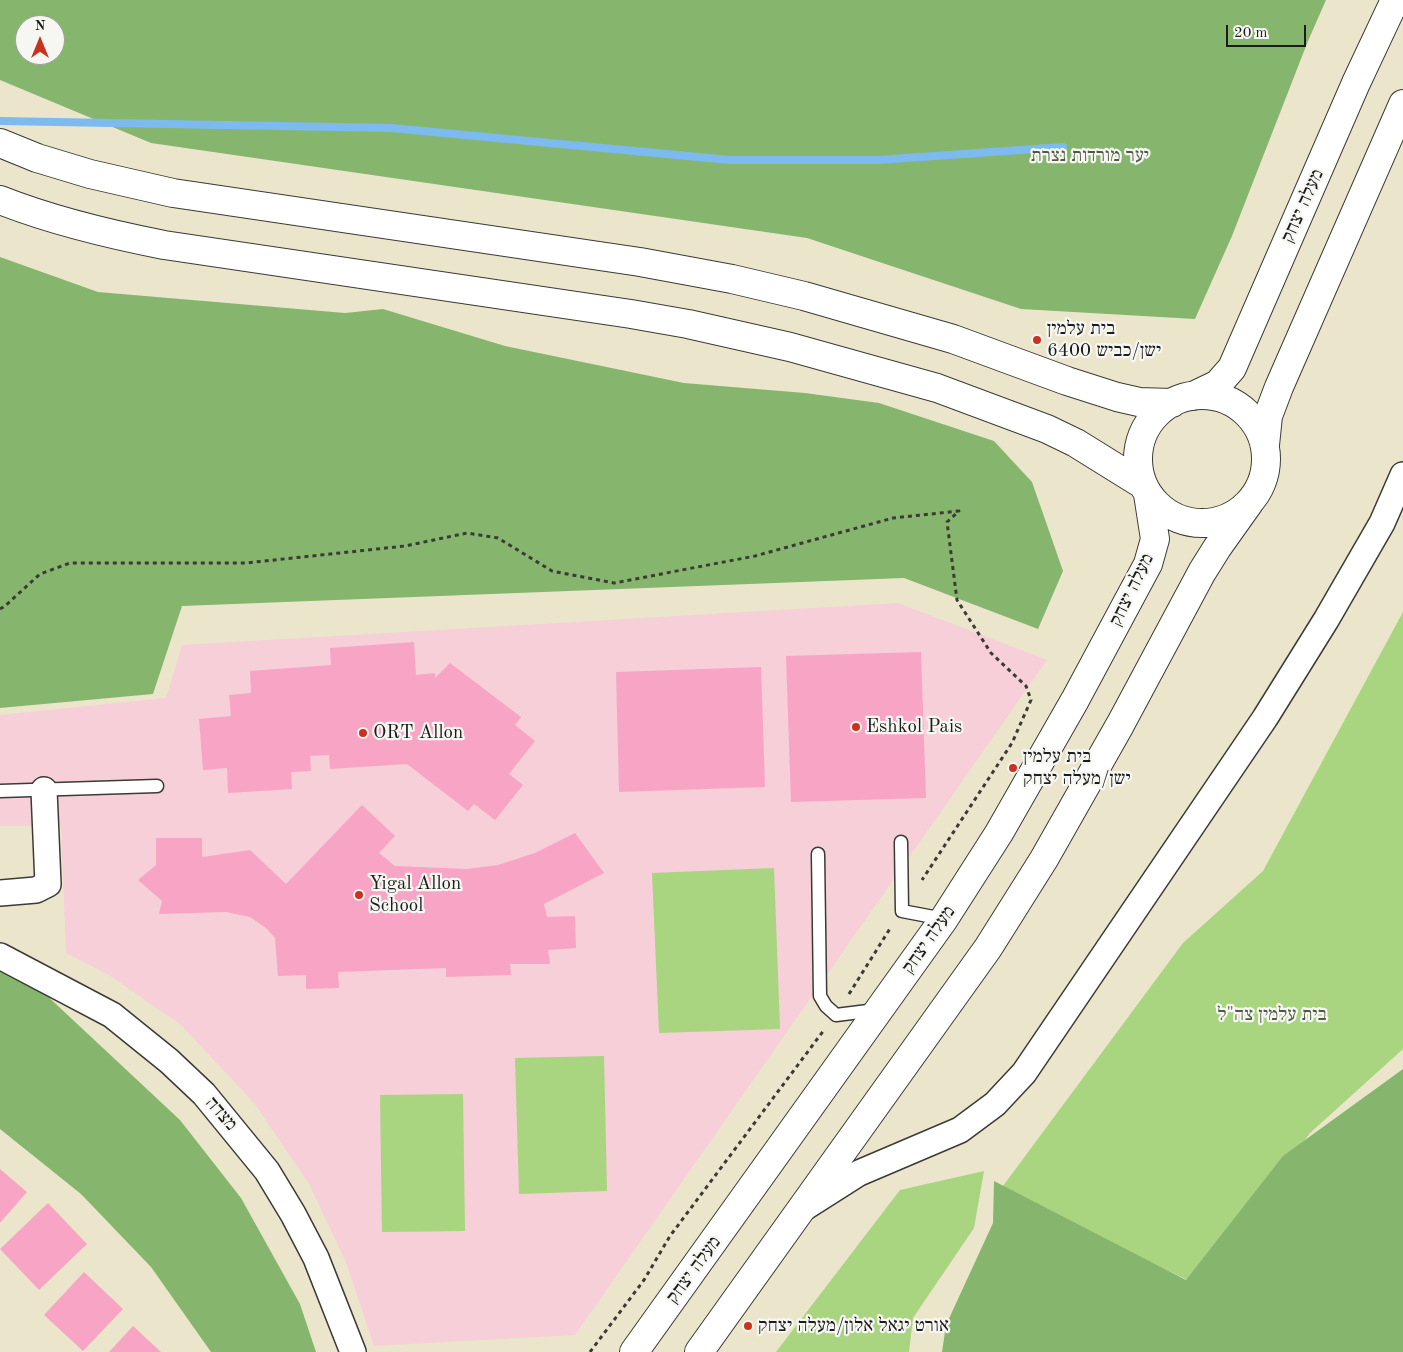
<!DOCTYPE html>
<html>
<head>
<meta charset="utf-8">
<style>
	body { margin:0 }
	#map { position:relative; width:1403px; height:1352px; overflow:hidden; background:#ebe6cb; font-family:"Old Standard TT",serif }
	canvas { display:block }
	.north { position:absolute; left:15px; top:15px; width:50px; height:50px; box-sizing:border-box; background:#f6f6f2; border:1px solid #9f9f9c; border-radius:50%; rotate:0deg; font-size:14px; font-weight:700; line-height:20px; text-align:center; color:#1c1c1c }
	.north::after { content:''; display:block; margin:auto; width:18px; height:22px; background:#c8321e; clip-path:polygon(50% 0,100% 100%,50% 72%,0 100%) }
	.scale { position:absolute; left:1226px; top:25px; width:80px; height:22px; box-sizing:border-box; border:2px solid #1c1c1c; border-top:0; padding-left:6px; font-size:15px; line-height:18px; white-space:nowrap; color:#1c1c1c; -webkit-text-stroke:4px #f6f6f2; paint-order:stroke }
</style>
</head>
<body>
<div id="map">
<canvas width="1403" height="1352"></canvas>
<div class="north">N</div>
<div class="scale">20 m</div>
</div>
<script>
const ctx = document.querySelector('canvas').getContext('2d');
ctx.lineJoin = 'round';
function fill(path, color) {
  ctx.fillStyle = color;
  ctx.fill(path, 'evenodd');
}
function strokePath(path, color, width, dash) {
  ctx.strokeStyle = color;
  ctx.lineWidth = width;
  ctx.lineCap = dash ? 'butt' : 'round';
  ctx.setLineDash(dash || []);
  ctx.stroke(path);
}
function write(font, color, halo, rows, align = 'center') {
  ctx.font = font + ' "Old Standard TT","Frank Ruhl Libre",serif';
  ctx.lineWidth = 4.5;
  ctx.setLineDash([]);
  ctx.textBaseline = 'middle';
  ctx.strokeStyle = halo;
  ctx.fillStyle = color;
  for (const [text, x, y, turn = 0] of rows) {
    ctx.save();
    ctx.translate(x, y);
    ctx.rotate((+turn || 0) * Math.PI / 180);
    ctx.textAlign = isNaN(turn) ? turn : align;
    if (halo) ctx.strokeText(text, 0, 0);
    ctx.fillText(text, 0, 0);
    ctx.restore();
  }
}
fill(new Path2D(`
	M898,603L1047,660L575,1335L374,1346L346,1262L309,1184L254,1103L181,1025L109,975L66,953L61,826H0V715L166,698L182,645Z`), '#f6cfd8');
fill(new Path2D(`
	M1403,612V1049L1310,1133L1198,1285L1000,1190L1183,943L1263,871Z
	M774,868L780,1029L659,1033L652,873Z
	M604,1056L607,1191L519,1194L515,1058Z
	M463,1094L465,1231L382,1232L380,1095Z
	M984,1171L974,1228L913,1318L909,1352H776L900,1190Z`), '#a9d480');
fill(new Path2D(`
	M0,0H1326L1308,41L1232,236L1195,319L1021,309L807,238L151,143L0,80ZM25,25H55V55H25Z
	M0,257L98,292L345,313L383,309L505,346L684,383L805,393L879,403L994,441L1032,482L1063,571L1038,629L904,578L182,606L153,694L0,708Z
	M0,962L27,977L180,1120L241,1198L300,1304L316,1352H211L151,1267L81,1194L0,1129Z
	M1403,1069V1352H942L946,1325L993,1223L994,1181L1186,1280L1283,1156Z`), '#86b66e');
strokePath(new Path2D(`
	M0,121L391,128L730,160H878L1063,147`), '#7dbaf0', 8);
fill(new Path2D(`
	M414,642L416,675L435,673V678L450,663L521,717L515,725L535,741L509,774L523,785L495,820L474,804L468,811L407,764L330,769L329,755L310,756L311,771L291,772L292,789L228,793L227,768L203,770L199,719L231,716L229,695L251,693L250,671L331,665L330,648Z
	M921,652L926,798L791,802L786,656Z
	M761,667L765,787L619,792L616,672Z
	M362,805L395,836L379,853L395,866L467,869L498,865L535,853L575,833L604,873L544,904L547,917L575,916L576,948L548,950L550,964H510L511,975L446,977V968L338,972L339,988L306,989V975L278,976L275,938L266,928L250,917L226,912L159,914L162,901L138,880L156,865V838H202V857L250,850L286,884Z
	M0,1169L27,1192L0,1223Z
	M48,1203L87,1244L39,1290L0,1249Z
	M84,1272L123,1309L83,1351L44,1315Z
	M133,1326L161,1352H109Z`), '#f8a5c5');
const lane = new Path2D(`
	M0,791L157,786
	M901,842L902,911L944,919
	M818,854L820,996L826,1006L836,1015L876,1010`);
const street = new Path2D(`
	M0,893L36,890L48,884L44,790
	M0,956L112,1015L169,1061L204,1094L267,1171L293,1214L316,1258L353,1352
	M804,1208L859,1173L960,1130L995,1104L1024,1073L1265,718L1326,620L1382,523L1403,475`);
const secondary = new Path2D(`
	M0,143L37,158L90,174L173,193L640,262L732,279L804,296L953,339L1067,381L1117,397L1139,402L1172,403
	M0,200C53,221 108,234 164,245L631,314L688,324L790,347L937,388L1047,429L1076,443L1142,484
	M1138 459a64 64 0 1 1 128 0a64 64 0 1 1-128 0Z
	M1193,396L1218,384L1232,368L1356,83L1395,0
	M1265,445L1268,416L1279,387L1403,104
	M634,1352L944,919L999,833L1075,700L1148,564L1155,539L1148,494
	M699,1352L988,948L1044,859L1120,725L1202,572L1217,548L1249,503`);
strokePath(lane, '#3b3a36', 15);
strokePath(street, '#3b3a36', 28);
strokePath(secondary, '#3b3a36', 30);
strokePath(new Path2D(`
	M0,609L5,606L40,574L70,563H246L405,546L467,533L498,538L552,571L614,583L755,556L893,518L959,511L947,522L957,600L991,653L1026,686L1031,700L1012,743L922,880
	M849,994L891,927
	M590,1352L644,1280L670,1236L824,1030`), '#3b3a36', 3, [4, 4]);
strokePath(lane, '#fff', 12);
strokePath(street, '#fff', 25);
strokePath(secondary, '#fff', 28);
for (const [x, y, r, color] of [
	[1037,340,5,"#c8321e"],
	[856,727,5,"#c8321e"],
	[363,733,5,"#c8321e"],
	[1013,768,5,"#c8321e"],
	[359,895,5,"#c8321e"],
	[748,1326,5,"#c8321e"]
]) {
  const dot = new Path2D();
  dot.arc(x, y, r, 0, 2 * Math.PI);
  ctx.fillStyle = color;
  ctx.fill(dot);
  strokePath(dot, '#f6f6f2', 2);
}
write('19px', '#4d5c3f', '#f6f6f2', [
	["יער מורדות נצרת",1090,156],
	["בית עלמין צה\"ל",1272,1015]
]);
write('19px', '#1c1c1c', '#f6f6f2', [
	["מעלה יצחק",1303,206,-66],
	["מעלה יצחק",1132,590,-64],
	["מעלה יצחק",929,940,-55],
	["מצדה",221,1114,49],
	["מעלה יצחק",694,1270,-54]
]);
write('19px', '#1c1c1c', '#f6f6f2', [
	["בית עלמין",1047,329],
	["ישן/כביש 6400",1047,351],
	["Eshkol Pais",866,727],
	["ORT Allon",373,733],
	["בית עלמין",1023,757],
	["ישן/מעלה יצחק",1023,779],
	["Yigal Allon",369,884],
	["School",369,906],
	["אורט יגאל אלון/מעלה יצחק",758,1326]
], 'left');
</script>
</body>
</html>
